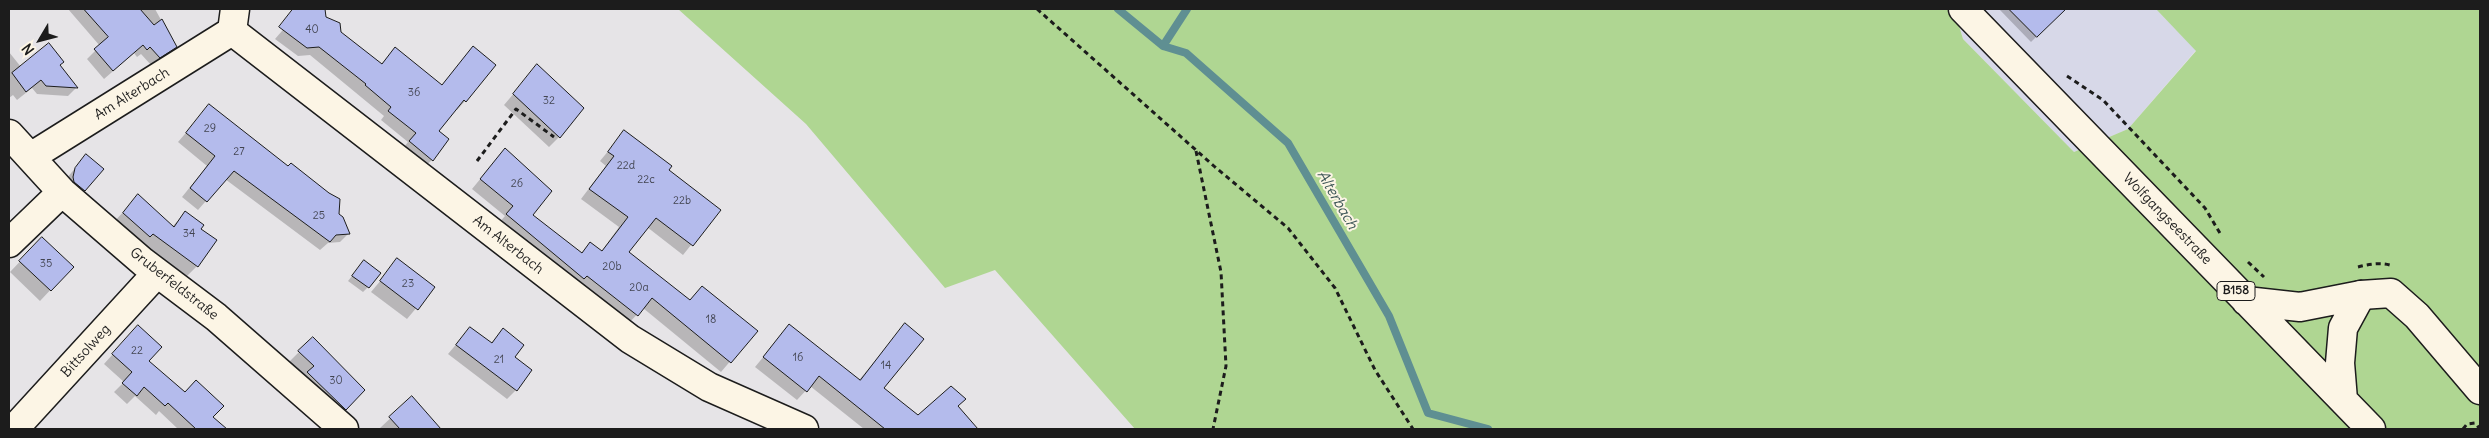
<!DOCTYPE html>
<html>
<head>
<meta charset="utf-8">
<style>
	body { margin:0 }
	#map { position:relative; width:2489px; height:438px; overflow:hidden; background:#e6e4e7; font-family:Delius,sans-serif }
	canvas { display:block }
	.frame { position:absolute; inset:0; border:10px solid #1c1c1c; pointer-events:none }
	.north { position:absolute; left:15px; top:15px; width:50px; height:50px; -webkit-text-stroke:4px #fcf5e5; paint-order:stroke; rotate:233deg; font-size:14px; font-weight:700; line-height:20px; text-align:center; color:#1c1c1c }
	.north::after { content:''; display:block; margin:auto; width:18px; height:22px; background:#1c1c1c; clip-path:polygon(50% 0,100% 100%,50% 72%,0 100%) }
</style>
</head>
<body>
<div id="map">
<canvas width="2489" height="438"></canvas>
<div class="frame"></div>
<div class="north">N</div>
</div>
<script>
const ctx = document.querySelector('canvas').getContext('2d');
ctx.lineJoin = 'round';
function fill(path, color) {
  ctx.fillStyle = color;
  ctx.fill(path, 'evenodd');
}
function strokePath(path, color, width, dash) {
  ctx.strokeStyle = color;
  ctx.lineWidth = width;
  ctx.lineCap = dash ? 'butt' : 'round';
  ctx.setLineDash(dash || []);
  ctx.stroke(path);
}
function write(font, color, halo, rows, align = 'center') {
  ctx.font = font + ' Delius,sans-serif';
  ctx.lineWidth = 4;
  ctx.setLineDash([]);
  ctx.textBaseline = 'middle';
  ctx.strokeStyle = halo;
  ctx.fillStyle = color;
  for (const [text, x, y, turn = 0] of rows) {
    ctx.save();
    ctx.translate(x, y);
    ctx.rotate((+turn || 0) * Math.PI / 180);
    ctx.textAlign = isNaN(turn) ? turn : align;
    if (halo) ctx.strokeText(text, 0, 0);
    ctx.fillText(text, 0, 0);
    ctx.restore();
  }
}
fill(new Path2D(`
	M1954,9H2156L2196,50L2128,129L2074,152L1963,39Z`), '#d7d8e8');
fill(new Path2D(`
	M678,9H1954L1963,39L2074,152L2128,129L2196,51L2156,9H2480V429H1135L995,270L945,288L806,124Z`), '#afd692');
fill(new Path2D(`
	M68,9H155L176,47L151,65L141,54L137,57L134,53L104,79L87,59L100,46Z
	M301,9H319L340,33L381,64L395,49L441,86L473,48L465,101L457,110L455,109L437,132L432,160L423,168L401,151L408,142L381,120L384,116L310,55L298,56L275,39Z
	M1999,9H2064L2031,42Z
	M9,52L21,67L58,66L76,88L68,96L37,94L32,88L17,100L13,95L9,98Z
	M537,66L559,137L549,147L504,105Z
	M209,106L338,215L348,234L340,242L328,243L320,250L225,179L198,210L182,197L207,166L178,142Z
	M624,132L667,170L719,210L683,255L647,227L627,252L689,301L702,287L756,331L721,372L643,308L628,324L498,224L505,216L472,189L505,149L532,216L581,253L590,244L601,252L619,227L581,199L606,166L600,161Z
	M86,155L102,169L75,199L67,178Z
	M138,196L172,227L185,213L200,229L197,266L187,276L113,223Z
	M32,249L72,267L40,301L10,272Z
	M398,260L433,288L407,319L371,292Z
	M364,261L368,287L363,292L348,281Z
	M905,325L882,389L918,417L957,406L977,429H864L810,386L797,400L755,367L789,326L859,380Z
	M470,328L490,344L503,330L514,357L516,390L507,399L448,354Z
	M129,336L148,361L218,423L212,429H178L159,411L156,415L135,396L127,404L114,392L124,382L104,364Z
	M313,338L364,390L335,419L304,377L289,362Z
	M412,398L432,421L424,429H382L380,428Z`), '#0003');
strokePath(new Path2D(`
	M1118,9L1163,46L1186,53L1288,143L1389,316L1428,413L1488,429
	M1163,46L1187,9`), '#5f8f92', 8);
const building = new Path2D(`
	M84,9H140L154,25L162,19L177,47L160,58L150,47L147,50L143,45L113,71L94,49L108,37Z
	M293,9H325L326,17L340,23L341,32L382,64L395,47L442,85L473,46L496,65L466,102L464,100L439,131L449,139L433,161L409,141L416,133L388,111L391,107L365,85L366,84L319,47L307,48L279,27Z
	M2009,9H2066L2037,37Z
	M49,43L64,62L60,65L78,88L46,86L41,80L26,92L12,73Z
	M537,64L584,108L560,138L513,94Z
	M209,104L288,166L291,163L329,193L340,199L339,214L343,217L350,234L336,235L330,242L234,171L207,202L190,188L215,156L186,133Z
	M624,130L672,166L669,170L721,210L693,246L656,218L629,252L690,300L702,286L758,331L731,363L652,298L638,316L587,276L584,279L506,214L513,206L480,179L505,148L552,191L533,215L582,253L590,242L602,251L628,217L589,189L614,156L608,152Z
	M86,154L104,169L85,191L74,182L73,177L75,168Z
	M138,194L174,227L185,211L204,225L201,229L217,240L198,267L153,234L150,237L123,213Z
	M42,237L74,267L51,291L19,261Z
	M397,258L435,287L418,310L380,281Z
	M364,260L381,273L369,288L352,276Z
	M905,323L924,339L884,388L918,415L951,386L966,399L958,406L978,429H885L819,376L807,392L763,357L789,324L860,380Z
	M138,325L162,347L149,361L185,392L196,380L224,406L213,417L227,429H196L168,403L165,406L144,387L137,396L122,383L132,372L112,354Z
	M470,327L492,343L503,328L524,345L515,357L532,370L517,391L456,345Z
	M313,337L365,390L346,410L307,372L314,366L298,351Z
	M412,396L441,429H400L389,417Z`);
fill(building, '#b4bbec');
strokePath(building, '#1c1c1c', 1);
const minor = new Path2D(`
	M235,9L232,31L630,339L709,387L804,429
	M9,134L62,192L143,262L216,317L344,429
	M32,156L232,31
	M9,243L62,192
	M2361,295L2391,293L2417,316L2480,390
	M14,429L157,273`);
const major = new Path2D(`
	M1963,9L2371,429
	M2246,301L2300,307L2361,295
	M2343,400L2340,363L2343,328L2361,295`);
strokePath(minor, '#1c1c1c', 31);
strokePath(major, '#1c1c1c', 31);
strokePath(new Path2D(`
	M1037,9L1215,167L1288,228L1335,288L1375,370L1413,429
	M2067,76L2103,100L2205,208L2221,235
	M1196,151L1221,272L1226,366L1213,429
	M477,161L516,109L554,137
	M2248,262L2264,277
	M2358,267C2369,264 2382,262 2393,266
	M2463,429L2467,424L2475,423L2480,429`), '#1c1c1c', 3, [5, 4]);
strokePath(minor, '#fcf5e5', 28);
strokePath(major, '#fcf5e5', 28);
write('11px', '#424450', null, [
	["40",312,30],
	["36",414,93],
	["32",549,101],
	["29",210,129],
	["27",239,152],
	["22d",626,166],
	["22c",646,180],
	["26",517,184],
	["22b",682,201],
	["25",319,216],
	["34",189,234],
	["35",46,264],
	["20b",612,267],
	["23",408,284],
	["20a",639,288],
	["18",711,320],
	["22",137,351],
	["16",798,358],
	["21",499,360],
	["14",886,366],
	["30",336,381]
]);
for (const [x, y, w] of [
	[2236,291,38]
]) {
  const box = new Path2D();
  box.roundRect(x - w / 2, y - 9.5, w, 19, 4);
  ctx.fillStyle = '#fcf5e5';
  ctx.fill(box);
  strokePath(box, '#1c1c1c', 1);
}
write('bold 12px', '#1c1c1c', null, [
	["B158",2236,291]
]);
write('14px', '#1c1c1c', '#fcf5e5', [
	["Am Alterbach",132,94,-32],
	["Wolfgangseestraße",2167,219,46],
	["Am Alterbach",508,245,38],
	["Gruberfeldstraße",174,284,38],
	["Bittsolweg",86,351,-48]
]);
write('italic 15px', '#3d5657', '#fcf5e5', [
	["Alterbach",1337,200,60]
]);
</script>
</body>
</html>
